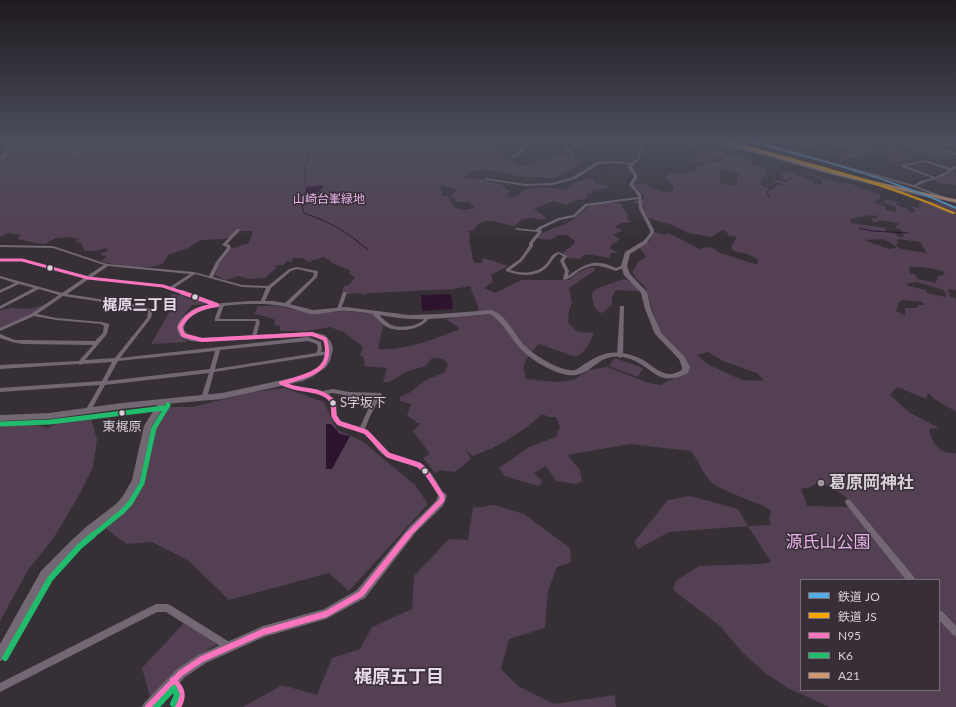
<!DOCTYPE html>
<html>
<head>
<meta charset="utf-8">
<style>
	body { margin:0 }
	#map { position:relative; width:956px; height:707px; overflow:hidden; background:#363036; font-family:Lato,"Noto Sans JP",sans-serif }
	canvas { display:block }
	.legend { position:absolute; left:800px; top:579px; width:140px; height:112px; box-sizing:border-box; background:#382e38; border:1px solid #776e77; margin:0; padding:5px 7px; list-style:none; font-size:12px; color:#d6cfd6 }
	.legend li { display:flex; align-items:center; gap:8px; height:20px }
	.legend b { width:20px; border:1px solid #776e77 }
</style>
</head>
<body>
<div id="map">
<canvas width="956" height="707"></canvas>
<ul class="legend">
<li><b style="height:5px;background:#53ace6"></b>鉄道 JO</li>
<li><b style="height:5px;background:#f7a600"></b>鉄道 JS</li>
<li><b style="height:5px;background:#fc73be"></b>N95</li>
<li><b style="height:5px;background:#20bc6c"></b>K6</li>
<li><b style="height:5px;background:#cd976f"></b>A21</li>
</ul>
</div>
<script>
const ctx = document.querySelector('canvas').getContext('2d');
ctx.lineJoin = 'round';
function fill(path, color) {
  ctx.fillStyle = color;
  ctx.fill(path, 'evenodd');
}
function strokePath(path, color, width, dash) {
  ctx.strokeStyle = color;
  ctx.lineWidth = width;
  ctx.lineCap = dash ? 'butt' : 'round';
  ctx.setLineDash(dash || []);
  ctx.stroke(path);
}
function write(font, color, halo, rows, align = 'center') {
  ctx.font = font + ' Lato,"Noto Sans JP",sans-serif';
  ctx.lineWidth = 3;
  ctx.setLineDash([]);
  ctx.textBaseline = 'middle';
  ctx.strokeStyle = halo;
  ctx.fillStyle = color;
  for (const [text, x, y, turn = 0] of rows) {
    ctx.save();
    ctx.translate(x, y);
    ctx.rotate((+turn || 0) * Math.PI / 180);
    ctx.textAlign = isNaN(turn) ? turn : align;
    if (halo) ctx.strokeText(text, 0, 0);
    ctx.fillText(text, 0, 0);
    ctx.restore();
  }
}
fill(new Path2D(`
	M34,141H58L57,143L80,141L79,146C90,145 99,148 107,141H99H454L455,144L459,146H474V143C483,140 491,140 499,146L497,150L508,160H514L518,165H534L542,159L568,155L576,158L580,164L555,178L522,177L486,169L472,171L463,178L483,179L505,186V189L510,191L506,196C518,201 519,191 528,189C541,186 554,188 567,190V188L574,183L590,178H592L597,184L609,185L606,188L591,191L593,193L587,195V199L576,200L566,205L553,201L534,209L546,218L542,220C527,217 527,216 514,226C500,224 481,214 474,230L469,231L470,237L469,239L473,260L475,263H482V260L484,258L508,266L491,275L493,282L484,288L495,293L521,280H569C577,273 584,268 595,267L594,271L569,288L572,303L569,310L568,323L578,332L594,333C589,343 586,352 576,357L539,344C528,357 520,361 526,379L557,382L573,380L589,370L607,367L649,383L660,385L687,372V363L659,332L646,288L636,278L632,272L639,261L646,257L639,247L648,242L655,232L664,235L669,233L700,249C707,246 711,247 718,251L717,252L755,264L758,263V260L748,254L734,251L731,248L734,241L737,237L729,236L726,231L722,230L712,237L689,233L672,225L648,218L644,210V204L634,203V201L644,199V195L633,187L634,184H644L666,193L674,190L673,185L664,178L669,173C682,176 685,171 696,171V167L710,162L725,161L721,157L700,163L692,160L702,152L684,144L707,147L730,155L726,156L727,157H745L753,165L768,170L766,173L767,174L761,180V184L771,190L778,184L772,182L779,180L783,176L781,175L783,172L796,173L797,175L813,181L814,184H822L823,180L809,175L811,174L833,181L851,184L880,195L881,198L874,202L886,207L885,210L896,212V207L885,203L884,200C896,199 904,205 910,212L913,213L915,210L909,206L919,208V203C931,197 945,204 956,209V290L948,289L950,296L956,299V412C946,405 936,402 928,393L926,399L897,387L890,395L910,413L939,428L929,429C931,443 941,455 956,453V707H829L788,688L765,673L741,651L720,626L673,590L676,581L699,566L760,564L771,562L748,526L669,532L638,549L634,542L668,500L690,496L738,509L748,526L772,525L769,520L771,511L764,506C754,502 716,488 711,482C701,471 699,461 691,451L630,444L567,455L580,470L582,481L576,484L556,481L546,466L534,473L543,482L538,486L505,476L499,468L529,447L556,437L560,427L556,417H549L542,414C522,433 499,446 473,456L466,451L471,459L455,472L440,470L435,473L423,458L430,454L413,431L421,423H417L413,419L407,416L411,404L400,401V397L409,393L426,380L445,372L448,364L443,359L432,358L426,366L408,371L389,382H383L387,368L365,366L364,358L360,355L363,347L344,332L330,327L307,331H280V326L274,325L275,320L268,317L254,314L258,306H279L308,313L347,311L373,314L383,326L378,349C405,351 435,339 460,329L446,319L470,315L479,309L470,286L454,289L371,293L362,295L360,293L348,294L343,292V287L350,284L355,277L350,274V270C344,268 336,265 330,262L331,261L323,257L309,262L302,258H293L292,262L288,261L283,265H277L275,267L276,268L265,278L248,279L239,276L226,280L215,275L218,265L230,249L249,243L253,231H240L235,236L224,239L201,240L188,248L168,255C167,257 165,261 163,263C153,271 113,266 101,261L107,257L99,254L107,251L108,248L93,251H85L81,243L75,242L79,239L68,237L56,238L45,244L36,243L17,239L20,235L9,233L0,237V159L6,155L9,147ZM725,169L738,173L737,186L720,183L721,174L718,170ZM440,185L458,190L450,196L458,202H469L475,208L464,210L455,208L448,197L442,195ZM868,215L877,216V219L871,218L873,222H878L879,220L898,223L899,225L895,226L897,229L901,230L904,237L897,236L896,234L885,231L887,230L885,228L851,223L850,220C854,216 862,218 868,215ZM882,239L890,242L897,248L889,249L864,240ZM897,239L920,242L927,253L900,249L895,244H898ZM909,267H923L943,271L945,274L938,276L936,283L917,279L916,275L910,273ZM917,282L943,290L945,292L946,297L927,293L926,290L908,286L907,283ZM904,300L922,302L925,305H918L917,308H905V315L896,311L899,302ZM708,352L723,361L757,373L764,381L742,380L707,364L697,355ZM820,481C835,492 843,491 855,507L807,506L801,489L811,487ZM801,580H939V690H801Z
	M765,141H811L806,143L829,148C833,153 843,153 850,153V151L830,146L831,145L818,141H956V149L934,142L933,143L951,152L954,155C946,155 938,158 931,157C917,155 905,142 891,145L904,152V154L913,157C906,160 898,163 889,161L891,160L885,157H889L884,153L885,150L876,148L874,151L875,155H861L864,159L852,157L841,162L838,161L841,156L827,153L824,151L784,141L778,144Z
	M949,171L956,173V185L939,183L931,179Z
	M600,203H620L628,215L627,219L632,222L622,223L616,226V228L623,230L613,235L620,239L611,245L610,249L619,253H610L611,258L585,254L580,259L567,258L563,253L574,244L575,241L567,235H558L550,240L536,238C544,230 557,228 567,223C581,216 582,207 600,203Z
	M624,279L628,280L640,291L616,290L612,296V305L602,313C593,310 593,302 592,293L598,288Z
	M171,294L181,295L192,300L193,298L208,304L192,305L178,322L180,336L188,342L151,344L173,306Z
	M44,305H45L33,313L0,329V310L11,308L29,309Z
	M615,358L643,368L638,377L609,366Z
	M284,388L324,402L337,430L362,441L415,485L428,504L349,591L329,573L229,600L189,561L152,542L127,544L106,529L138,489L156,425L168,407H193L253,392Z
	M90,415L97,439L93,467L78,497L53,539L28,570L0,621V422H23L48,428L67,418Z
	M494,505L524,514L570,548L571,562L557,567L548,591L545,628L509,639L501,669L518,686L554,704L615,695L616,707H243L282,685L317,695L332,658L360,649L372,627L412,609L414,576L449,539L468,540L473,508Z
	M184,623L217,644L199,655L150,697L142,668Z`), '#534053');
fill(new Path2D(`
	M323,185V188L318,192L317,196H306L305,189L306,187Z
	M451,294L453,309L422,311L421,295Z
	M326,424H331L340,434L350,436L332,469H326Z`), '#2e132f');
strokePath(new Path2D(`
	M302,141L303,144L312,149L309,152V159L303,169L306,171L304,179L306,182
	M632,141L629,144L638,155L635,161
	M765,143L770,141
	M792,171L801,165
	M632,172L633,176L627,183L637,189L642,200
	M795,172L803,165
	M599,173L611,169L612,166L624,164
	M779,179L787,181L792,177
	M777,183L785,186
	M902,189L921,179L942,173L947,168L956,165
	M770,198L767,192L770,188L779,183
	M310,200L302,207L304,213C332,223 346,231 368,250
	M899,200L902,192
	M897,204L904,207
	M859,228L873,231L908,233`), '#2e132f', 1);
fill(new Path2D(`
	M6,141H8V146L30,141H33L8,148L4,158H0V156H2L5,150Z
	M80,141H82L81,143L83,147L77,154H75V152L81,147L79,143Z
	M539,141H542L523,147H522L523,153L513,157L511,156L520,152L519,146Z
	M582,141H584L580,145L567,148L574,154V156H572L564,148L578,143Z
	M642,141H644L640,158L632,167L638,176L633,185L641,194L643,209L654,230V233L646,243H645L643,242L650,233V230L639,209L638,199L587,206L575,217L560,220L541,229L542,232L533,243V246L522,261L510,270C521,274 537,274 546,264C551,259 550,254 559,252L567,256L564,261L569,271L568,276C586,263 595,258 616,268L623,265H625V267L616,271C602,266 593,262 579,271C574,275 571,278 565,280L563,279L565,271L560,261L563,256L559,254C553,257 552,262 548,266C538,278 518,276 506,271V269L520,259L529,246V243L538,232L517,230L515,229L516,228L535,230L539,227L558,218L573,215L585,204L638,197L637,194L629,185L634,176L628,167L630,165L615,163L599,164L575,179L553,185L526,186L487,180L485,179L486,178L526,184L553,183L573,177L597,162L615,161L631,163L638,158Z
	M711,141H714L746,150H755L756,151C745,154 723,145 711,142Z
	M754,141H757L914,185L920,181L933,178L902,167V165L925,160L950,168L956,166V168L943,176L923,183L916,186L948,198V200H947L913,187L754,142ZM925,162L949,170L944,173L935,177L906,166Z
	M941,147L956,153V155L940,149V147Z
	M237,229H238L240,230L227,244L230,245L231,248L220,262L213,277L242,285L268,286L289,269L297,267L317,271L318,272L317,277L288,306H284V304L313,277L314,273L297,269L291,271L271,288L264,303L262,304L260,303L266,288L242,287L195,274L174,288L219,304V306H215L162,287L89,279L67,294L143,306L152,309V314L151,318L120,358L308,337L321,342L322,349L321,352L328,351L330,353V354L214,372L207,398L206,399H202L201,398L209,373L105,385L90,412H86L85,411L100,385L0,392V388L102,381L112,362L82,364L80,365L78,364L0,369V365L79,361L93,345L22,344L12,342L0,338V334L15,340H22L95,341L103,333L104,326L101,324L56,320L34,316L0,331V328L31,314L59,295L39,289L0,309V306L34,288L19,284L0,293V290L15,283L0,278V276L62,293L84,278L22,261H0V259H22L87,276L104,265L53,248L0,247V245L53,246L107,264L194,272L209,276L216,262L227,248V247L222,245ZM108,266L190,274L170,287L163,285L92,277ZM63,296L142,308L148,311L147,318L115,358L85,360L107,334L109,325V324L102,322L56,318L37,314ZM308,341L317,344L318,349L316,353L215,369L220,350ZM215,351L210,369L107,381L118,361Z
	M343,292H345L347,293L341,309V310H337V309Z
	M220,304H224V305L219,319H258L260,322L256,337L254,338L252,336L256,322L255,321H215V318Z
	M620,306H624V307L623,356L620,358L617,356Z
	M372,311H376C386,323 392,329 409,326C413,326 417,324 421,322C424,320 425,317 428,316L430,317C423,329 402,333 389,328C382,325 377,319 372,313Z
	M281,381L295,386L316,389L322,391L333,389L349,392L381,393L382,394L370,416L365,429C376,435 380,447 390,453C399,458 410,459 419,463C430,467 438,485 444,494L445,496L444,498L442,499L440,498C434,490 425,471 416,467C406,462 394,462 385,456C375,450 372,437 361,432C354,429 345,429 338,425C332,421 331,416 331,409C331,409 331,404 330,403C329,400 325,397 322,395C309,388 290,393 278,383L279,382ZM333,393L349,396H375L365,416L360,427C355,425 349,425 344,423C334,419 338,411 336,403C335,399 331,396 328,394Z
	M848,499L850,500L914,577L915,580H906L846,504L845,502L846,500Z
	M156,604H167L170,605L231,643L232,646L231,649L228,650L225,649L166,612H157L0,692V683Z
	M939,610L942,611L956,626V636L953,635L939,620Z`), '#726772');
fill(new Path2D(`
	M645,240L648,242L647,243L630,254L627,266L630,274L647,292L651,309L661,333L684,356L690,367L688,373C656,389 653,365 627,358C600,351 596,371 576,375C560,378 530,360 520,348C510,337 503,322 490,314C464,316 437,320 411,319C390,318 369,312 347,311C335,310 323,315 311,314C301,312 292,308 282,306C262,302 183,301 184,330L189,336L202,338L312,332L325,335L331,342L333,349L330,361L326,367L312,377L303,381L222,399L165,404L152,426L140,481L129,502L122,510L92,533L78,546L49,579L4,659L0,661V644L41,571L72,540L86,527L116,504L123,496L132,480L144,426L157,405L122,409L49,419L0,421V415L49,413L122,403L222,393L301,376C318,369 327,363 325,343L321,339L312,336L202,342L191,341L185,339L180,336L177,330V326L179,321L185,315L192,310L201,306L223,303L250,301H273L285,303L313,310L346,307L409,315L440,314L491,310C507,315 514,335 525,346C535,356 561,372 575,370C586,364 596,355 609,353C622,351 634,355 645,361C652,366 661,374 670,374C674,374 678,372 682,370V367L679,359L655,334L645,309L641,293L624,275L621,266L625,252Z
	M442,492L445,493L447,496L443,506L416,532L365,598L326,619L264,637L206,663L185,677L157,707H142L144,703L177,669L198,655L263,626L324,609L357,590L410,526L436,501L439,493Z`), '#726772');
fill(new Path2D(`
	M720,141H726C802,164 878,185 956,199V203C894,191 833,176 772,158C758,153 731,148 720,141Z`), '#726772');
strokePath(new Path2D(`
	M0,260H22L88,278L163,286L184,293`), '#fc73be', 3);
strokePath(new Path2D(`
	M181,292L217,305
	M217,305C201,307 188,312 180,327L183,335L202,340L312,334L325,339C335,372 308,375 283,383
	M281,383C286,385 291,387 296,388C309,391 323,390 332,401`), '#fc73be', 4);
strokePath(new Path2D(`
	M331,400L333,402L334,416L339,423L366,432L388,455L419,465L425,470L442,496V500L407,536`), '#fc73be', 5);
strokePath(new Path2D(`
	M173,680C183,689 184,696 178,707
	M148,707L181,673L202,659L263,632L326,614L361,594L408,535`), '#fc73be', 6);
strokePath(new Path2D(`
	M0,424L50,422L164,408
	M92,536L123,511L131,502L142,483L154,428L168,405`), '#20bc6c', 5);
strokePath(new Path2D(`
	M5,658L50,579L79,547L93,535
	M156,707L174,688L177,695L173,704`), '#20bc6c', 6);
strokePath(new Path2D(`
	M722,141L838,174L956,201`), '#cd976f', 2.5);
fill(new Path2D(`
	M749,141H752C821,159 890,178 956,207V209L930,198L879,179L827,163L749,142Z`), '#53ace6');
fill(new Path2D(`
	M748,146L828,168L879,183L930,202L956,213L953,214C885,185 818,167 747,148V147Z`), '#f7a600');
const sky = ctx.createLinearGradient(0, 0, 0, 240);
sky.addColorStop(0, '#1e1a1e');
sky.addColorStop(0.59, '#4c4e5d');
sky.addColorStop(1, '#4c4e5d00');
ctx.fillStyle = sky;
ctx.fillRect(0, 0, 956, 240);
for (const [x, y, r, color] of [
	[50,268,3.5,"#d6cfd6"],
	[195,297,3.5,"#d6cfd6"],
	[333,403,3.5,"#d6cfd6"],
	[122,413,3.5,"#d6cfd6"],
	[425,471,3.5,"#d6cfd6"],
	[821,483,4,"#9e979e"]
]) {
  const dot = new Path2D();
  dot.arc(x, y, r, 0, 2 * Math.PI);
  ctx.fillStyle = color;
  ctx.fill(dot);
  strokePath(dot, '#382e38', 1.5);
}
write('12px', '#eab3eb', '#382e38', [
	["山崎台峯緑地",329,199]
]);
write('13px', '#d6cfd6', '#382e38', [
	["S字坂下",340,403],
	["東梶原",122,427,"center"]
], 'left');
write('bold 15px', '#e6d9e6', '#382e38', [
	["梶原三丁目",140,305]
]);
write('bold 17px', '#d6cfd6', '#382e38', [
	["葛原岡神社",829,483]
], 'left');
write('17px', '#eab3eb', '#382e38', [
	["源氏山公園",828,543]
]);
write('bold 18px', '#e6d9e6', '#382e38', [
	["梶原五丁目",399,677]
]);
</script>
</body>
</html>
